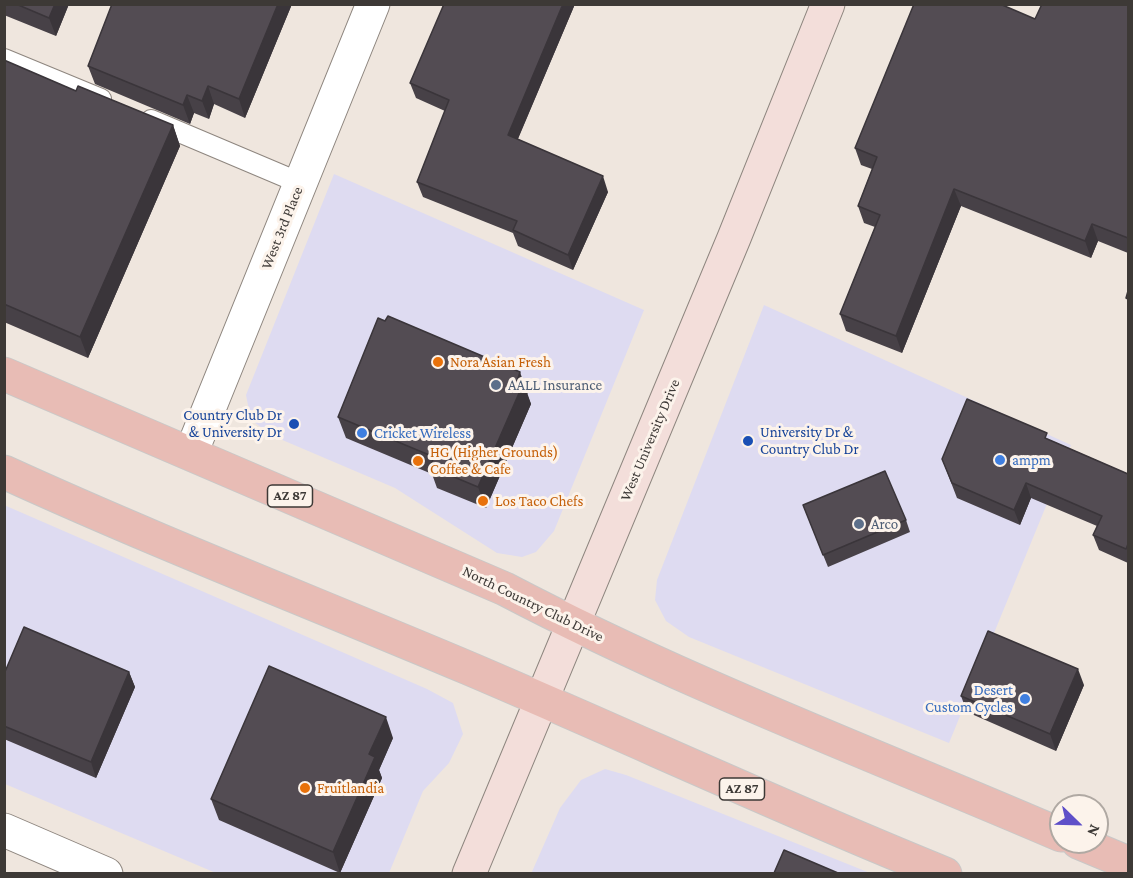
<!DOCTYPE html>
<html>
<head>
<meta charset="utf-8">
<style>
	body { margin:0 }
	#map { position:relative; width:1133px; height:878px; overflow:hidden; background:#efe6de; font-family:"Crimson Pro",serif }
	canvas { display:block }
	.frame { position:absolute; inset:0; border:6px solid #3d3936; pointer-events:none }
	.north { position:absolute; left:1049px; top:794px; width:60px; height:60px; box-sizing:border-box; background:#fcf3eb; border:2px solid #b0a9a3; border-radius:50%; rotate:113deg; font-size:16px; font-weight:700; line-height:24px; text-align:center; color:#3d3936 }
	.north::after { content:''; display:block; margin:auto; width:21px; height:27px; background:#5e4fc8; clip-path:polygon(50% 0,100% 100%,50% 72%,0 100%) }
</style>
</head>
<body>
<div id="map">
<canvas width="1133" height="878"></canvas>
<div class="frame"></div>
<div class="north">N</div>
</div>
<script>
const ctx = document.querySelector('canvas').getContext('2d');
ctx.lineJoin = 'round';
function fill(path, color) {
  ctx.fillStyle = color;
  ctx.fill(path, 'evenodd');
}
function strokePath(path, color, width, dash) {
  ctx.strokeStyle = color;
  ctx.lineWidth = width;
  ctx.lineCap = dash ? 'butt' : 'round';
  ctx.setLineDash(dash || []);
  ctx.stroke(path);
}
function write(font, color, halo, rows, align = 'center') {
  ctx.font = font + ' "Crimson Pro",serif';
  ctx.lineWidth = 6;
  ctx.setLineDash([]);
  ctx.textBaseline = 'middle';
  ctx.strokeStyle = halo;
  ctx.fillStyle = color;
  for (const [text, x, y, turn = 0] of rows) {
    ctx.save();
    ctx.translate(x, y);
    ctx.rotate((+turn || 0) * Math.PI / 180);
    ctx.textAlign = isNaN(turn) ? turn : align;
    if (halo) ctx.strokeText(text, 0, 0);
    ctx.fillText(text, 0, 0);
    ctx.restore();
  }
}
fill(new Path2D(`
	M334,174L644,310L554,531L536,552L522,557L497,553L395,488L273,436L251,420L246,395Z
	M764,305L1071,445L949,743L689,637L666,621L655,600L657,580Z
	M4,505L427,689L453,703L463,734L449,763L423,791L389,873H216L5,784Z
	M605,769L626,775L870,873L531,874L560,808L581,780Z`), '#dedbf1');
const lane = new Path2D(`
	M4,59L101,99
	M151,120L300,183`);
const street = new Path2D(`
	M191,453L373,4
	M4,830L106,874`);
const secondary = new Path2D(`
	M469,874L734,238L828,4`);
const primary = new Path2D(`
	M4,374L505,589C684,683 875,755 1061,835
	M4,472C157,542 314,603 468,668C628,736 784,809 945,874
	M1078,842L1128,863`);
strokePath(lane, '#8e867f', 22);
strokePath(street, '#8e867f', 35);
strokePath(secondary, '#8e867f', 35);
strokePath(primary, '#c9c8c7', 35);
strokePath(lane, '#fff', 20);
strokePath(street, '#fff', 33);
strokePath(secondary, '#f3deda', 33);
strokePath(primary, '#e8bcb5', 33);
fill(new Path2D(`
	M4,4H69L56,36L4,15Z
	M112,4H292L245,118L214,104L209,119L194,113L190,124L95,84L88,66Z
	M575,4L518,139L608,192L573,270L518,246L513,233L423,197L417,182L445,111L416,98L410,83Z
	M1128,4V253L1098,241L1091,258L961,206L902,353L846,331L840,314L875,227L864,223L858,206L872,169L861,165L855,148L1035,19Z
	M4,60L76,91L173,125L180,146L88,358L4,322Z
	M528,393L527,394L531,404L486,508L437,488L432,474L346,438L338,417Z
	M1050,440L1128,474V563L1099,550L1093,535L1097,526L1031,498L1020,525L957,498L942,459Z
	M803,505L906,520L910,532L828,567Z
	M129,672L135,687L96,778L4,739V674Z
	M1084,685L1056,751L967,712L961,696Z
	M393,738L379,770L382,778L340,873L219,820L211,799Z`), '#474147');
fill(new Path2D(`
	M55,4H69L56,36L49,18Z
	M278,4H292L245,118L239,99Z
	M563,4H575L513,150L508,135Z
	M208,86L214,104L209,119L202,101Z
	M187,95L194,113L190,124L183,105Z
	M173,125L180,146L88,358L80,337Z
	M603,176L608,192L573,270L568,255Z
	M954,189L961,206L902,353L896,336Z
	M1092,224L1098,241L1091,258L1085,241Z
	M520,372L531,404L486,508L478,487Z
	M1026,483L1031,498L1020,525L1014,510Z
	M1078,669L1084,685L1056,751L1050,734Z
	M129,672L135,687L96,778L91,762Z
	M386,717L393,738L379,770L382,778L340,873L333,852L369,754Z`), '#3a353a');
const building = new Path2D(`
	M16,4H55L49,18Z
	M112,4H278L239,99L208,86L202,101L187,95L183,105L88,66Z
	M444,4H563L508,135L603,176L568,255L513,230L517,221L417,182L449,100L410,83Z
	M914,4H1000L1035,19L1042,4H1128V238L1092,224L1085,241L954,189L896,336L840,314L880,215L858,206L877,157L855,148Z
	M4,60L76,91L78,86L173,125L80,337L4,304Z
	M1128,291V299L1126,298Z
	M388,316L520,372L517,381L523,384L478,487L430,467L434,457L338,417L378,318L385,321Z
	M967,399L1047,433L1045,438L1128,474V544L1126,549L1093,535L1102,516L1026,483L1014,510L952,483L942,459Z
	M885,471L906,520L823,555L803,505Z
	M24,627L129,672L91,762L4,726V674Z
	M988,631L1078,669L1050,734L961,696Z
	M269,666L386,717L369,754L375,757L333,852L211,799Z
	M784,850L838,873H774Z`);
fill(building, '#534c53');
strokePath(building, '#3a353a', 1.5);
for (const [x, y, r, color] of [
	[438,362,6,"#e8710a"],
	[496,385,6,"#5c6f8a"],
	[294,424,6,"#1a4fb4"],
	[362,433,6,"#3f7fe0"],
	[748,441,6,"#1a4fb4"],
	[1000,460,6,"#3f7fe0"],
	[418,461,6,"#e8710a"],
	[483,501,6,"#e8710a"],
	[859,524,6,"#5c6f8a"],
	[1025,699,6,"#3f7fe0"],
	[305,788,6,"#e8710a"]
]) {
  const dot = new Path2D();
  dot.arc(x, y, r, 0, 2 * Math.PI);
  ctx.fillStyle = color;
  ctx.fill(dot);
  strokePath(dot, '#fcf3eb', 2);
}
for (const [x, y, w] of [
	[290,496,45],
	[742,789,45]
]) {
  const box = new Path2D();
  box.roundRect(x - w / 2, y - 11, w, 22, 4.5);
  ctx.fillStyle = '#fcf3eb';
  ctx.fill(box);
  strokePath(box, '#3d3936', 1.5);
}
write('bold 14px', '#3d3936', null, [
	["AZ 87",290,496],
	["AZ 87",742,789]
]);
write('15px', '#3d3936', '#fcf3eb', [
	["West 3rd Place",282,228,-68],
	["West University Drive",650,440,-67],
	["North Country Club Drive",533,604,26]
]);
write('15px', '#c56008', '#fcf3eb', [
	["Nora Asian Fresh",450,362],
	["HG (Higher Grounds)",430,452],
	["Coffee & Cafe",430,469],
	["Los Taco Chefs",495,501],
	["Fruitlandia",317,788]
], 'left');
write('15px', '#4e5e75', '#fcf3eb', [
	["AALL Insurance",508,385],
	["Arco",871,524]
], 'left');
write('15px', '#164399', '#fcf3eb', [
	["Country Club Dr",282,415],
	["& University Dr",282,432],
	["University Dr &",760,432,"left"],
	["Country Club Dr",760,449,"left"]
], 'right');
write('15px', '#366cbe', '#fcf3eb', [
	["Cricket Wireless",374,433],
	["ampm",1012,460],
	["Desert",1013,690,"right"],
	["Custom Cycles",1013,707,"right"]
], 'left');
</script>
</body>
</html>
